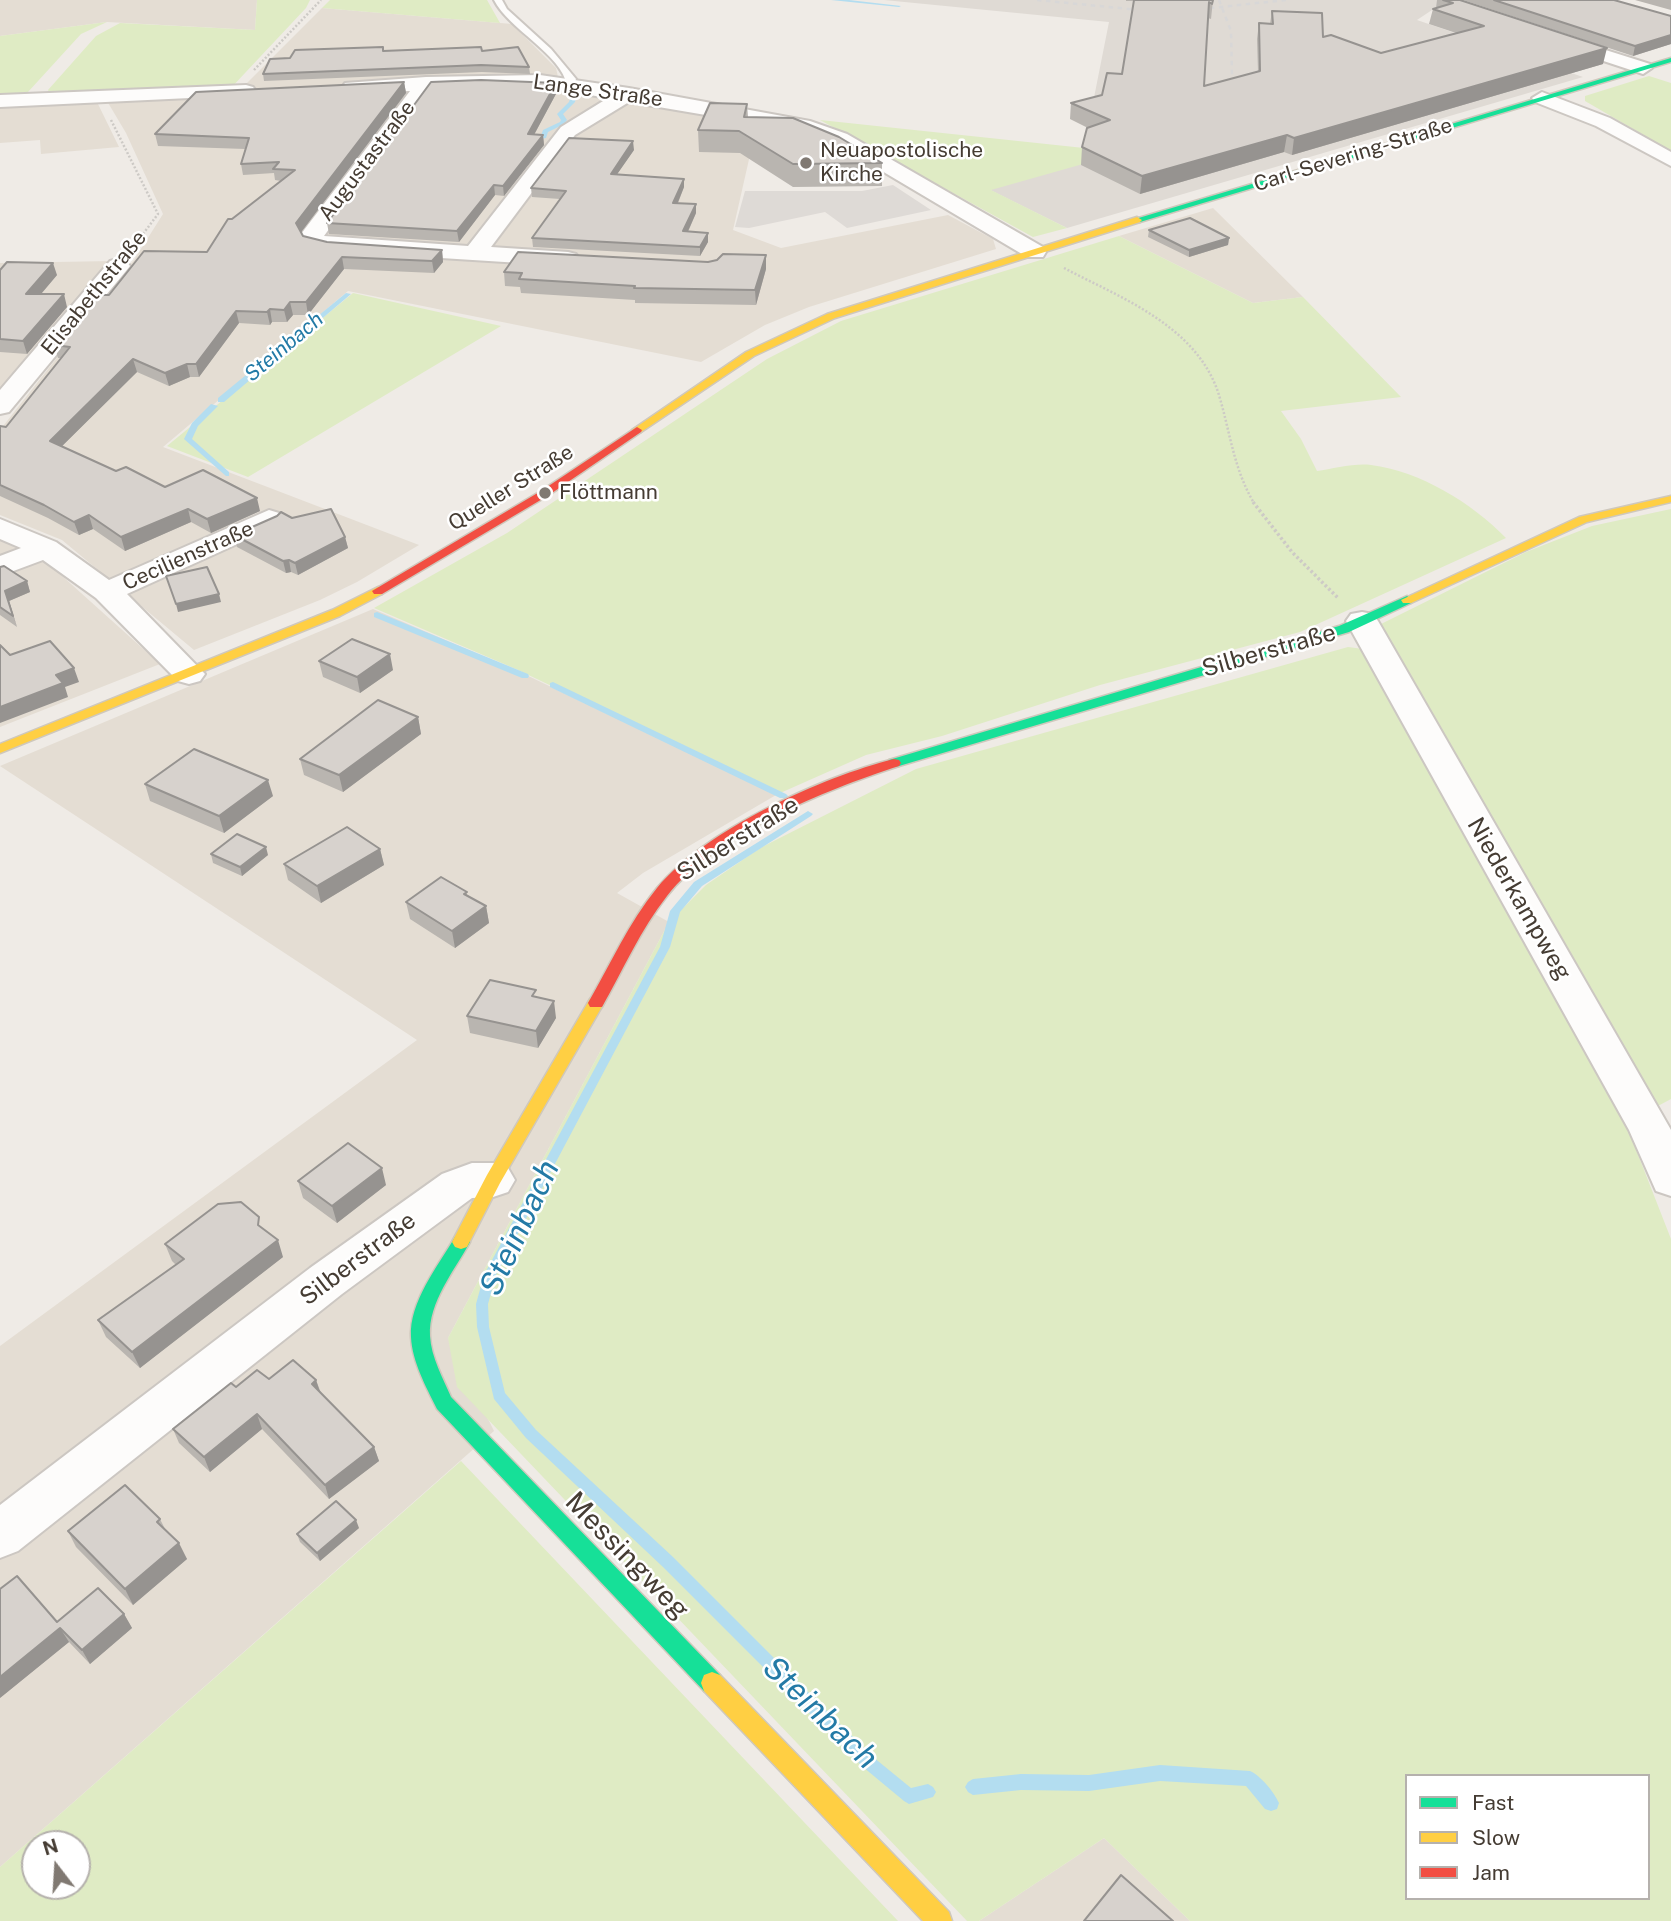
<!DOCTYPE html>
<html>
<head>
<meta charset="utf-8">
<style>
	body { margin:0 }
	#map { position:relative; width:1671px; height:1921px; overflow:hidden; background:#efebe6; font-family:"Public Sans",sans-serif }
	canvas { display:block }
	.legend { position:absolute; left:1405px; top:1774px; width:245px; height:126px; box-sizing:border-box; background:#fff; border:2px solid #b5b1ad; margin:0; padding:9px 12px; list-style:none; font-size:21px; color:#453c33 }
	.legend li { display:flex; align-items:center; gap:14px; height:35px }
	.legend b { width:35px; border:2px solid #b5b1ad }
	.north { position:absolute; left:21px; top:1830px; width:70px; height:70px; box-sizing:border-box; background:#fff; border:2px solid #b5b1ad; border-radius:50%; rotate:343deg; font-size:19px; font-weight:700; line-height:28px; text-align:center; color:#453c33 }
	.north::after { content:''; display:block; margin:auto; width:24px; height:32px; background:#807972; clip-path:polygon(50% 0,100% 100%,50% 72%,0 100%) }
</style>
</head>
<body>
<div id="map">
<canvas width="1671" height="1921"></canvas>
<ul class="legend">
<li><b style="height:9px;background:#16e098"></b>Fast</li>
<li><b style="height:9px;background:#ffcf43"></b>Slow</li>
<li><b style="height:9px;background:#f24e42"></b>Jam</li>
</ul>
<div class="north">N</div>
</div>
<script>
const ctx = document.querySelector('canvas').getContext('2d');
ctx.lineJoin = 'round';
function fill(path, color) {
  ctx.fillStyle = color;
  ctx.fill(path, 'evenodd');
}
function strokePath(path, color, width, dash) {
  ctx.strokeStyle = color;
  ctx.lineWidth = width;
  ctx.lineCap = dash ? 'butt' : 'round';
  ctx.setLineDash(dash || []);
  ctx.stroke(path);
}
function write(font, color, halo, rows, align = 'center') {
  ctx.font = font + ' "Public Sans",sans-serif';
  ctx.lineWidth = 5;
  ctx.setLineDash([]);
  ctx.textBaseline = 'middle';
  ctx.strokeStyle = halo;
  ctx.fillStyle = color;
  for (const [text, x, y, turn = 0] of rows) {
    ctx.save();
    ctx.translate(x, y);
    ctx.rotate((+turn || 0) * Math.PI / 180);
    ctx.textAlign = isNaN(turn) ? turn : align;
    if (halo) ctx.strokeText(text, 0, 0);
    ctx.fillText(text, 0, 0);
    ctx.restore();
  }
}
fill(new Path2D(`
	M0,0H257L255,30L107,22L0,36Z
	M322,8L512,24L556,68L558,77L241,89Z
	M538,84L757,124L733,230L781,248L948,215L993,239L996,249L809,307L765,325L701,362L348,291L163,447L419,545L357,582L320,600L194,650L62,540L0,515V430L134,260L163,214L126,133L107,101Z
	M97,102L119,147L41,154L40,140L0,143V105Z
	M1213,208L1303,297L1253,303L1119,236Z
	M112,261L0,391V263Z
	M0,538L41,557L160,664L0,727Z
	M373,609L520,672L776,795L643,873L617,893L669,922L448,1338L494,1431L0,1867V1346L417,1040L0,766Z
	M1104,1838L1190,1921H979Z`), '#e4ddd3');
fill(new Path2D(`
	M884,0H1447L1417,20L1583,77L1067,228L990,190L1084,148L1109,22Z`), '#dfdad4');
fill(new Path2D(`
	M257,0H310L306,8L230,89L51,96L48,90L96,36L120,23L255,30Z
	M330,0H487L500,23L322,8Z
	M107,22L81,34L28,92L17,97L0,98V36Z
	M1649,76L1671,83V151L1585,101V96Z
	M820,120L1084,148L1083,164L991,190L1067,228L1033,237Z
	M1119,236L1253,303L1303,297L1401,397L1281,411L1301,439L1317,471C1333,469 1354,463 1371,465C1420,471 1472,503 1506,538L1300,632L1100,685L942,736L866,755L778,794L518,670L374,608L507,533L767,359L841,321Z
	M353,293L501,326L248,477L167,446Z
	M1671,509V1099L1656,1107L1381,624L1526,552L1592,526Z
	M1348,647L1363,649L1372,658L1628,1129L1671,1239V1921H1190L1104,1838L979,1921H967L457,1387L448,1338L669,922L706,885L760,848L916,769ZM1407,1776H1648V1898H1407Z
	M461,1461L898,1921H0V1867ZM35,1844H77V1886H35Z`), '#dfebc4');
fill(new Path2D(`
	M893,185L931,210L847,228L825,212L749,228L735,227L745,191H862Z`), '#dedad6');
fill(new Path2D(`
	M831,0H849L901,6L899,7Z
	M572,93L577,94L575,102L563,114L567,120L564,124L548,132L546,138L529,141V139L541,136L543,130L560,122L561,120L557,114L569,102Z
	M346,293L351,294L224,402H218V398Z
	M211,404L218,406L198,426L192,439L229,472V476H226L184,439L192,423Z
	M377,612L528,674L529,676L528,678H522L374,617V613Z
	M553,682L786,794L788,796L786,798H780L550,687V683Z
	M808,811L813,814L811,816L702,886L680,912L670,947L496,1275L488,1304L489,1327L505,1393L536,1430L673,1557L873,1757L911,1788L928,1784L933,1787L936,1792L933,1797L909,1804L904,1801L863,1767L663,1567L526,1438L494,1399L477,1327L476,1304L484,1275L660,947L670,911L694,882Z
	M1160,1765L1250,1771C1261,1776 1274,1792 1279,1803L1277,1809L1271,1811L1265,1809L1246,1786L1160,1781L1089,1791L1021,1790L973,1795L968,1792L965,1787L968,1782L973,1779L1021,1774L1089,1775Z`), '#b3ddf0');
const lane = new Path2D(`
	M494,0H502L507,9L551,49L576,79L573,86H567C562,54 509,30 494,0Z`);
const street = new Path2D(`
	M1555,34L1650,64L1652,68L1643,74L1549,43L1546,39L1549,35Z
	M540,75L629,88L810,121L847,134L1043,247L1046,252L1043,257H1027L833,142L806,132L629,102L575,135L491,247L568,252L576,254L580,259L576,264L568,266L330,251L306,245L301,234L410,91L352,93L342,87L345,83L426,77ZM540,87L608,98L561,127L468,246L324,236L430,90Z
	M246,85L253,87L256,91L253,95L0,107V95Z
	M1542,92L1610,118L1671,152V166L1596,126L1535,102L1532,98Z
	M118,259L126,261L130,266L126,271L9,412L0,414V390L110,261Z
	M269,510L279,513L283,519L279,525L127,594L205,674L200,681L189,684L178,681L96,598L43,560L0,576V556L21,548L0,539V519L56,542L109,580Z
	M1362,612L1373,614L1378,621L1671,1130V1196L1656,1191L1629,1130L1346,621L1351,614Z
	M472,1163H493L508,1168L515,1180L508,1192L493,1197L472,1198L342,1294L18,1551L0,1558V1505L310,1268L442,1174Z`);
const fast = new Path2D(`
	M1671,58V62L1140,222L1132,220Z
	M1407,596L1413,600L1411,603L1349,632L899,766L894,767L887,763L889,760L1339,626Z
	M461,1235L467,1237L470,1242C455,1270 428,1302 430,1336C431,1357 443,1378 451,1397L720,1675L723,1683L720,1691L712,1694L704,1691L437,1409C426,1387 412,1361 411,1337C409,1302 438,1266 455,1237Z`);
const slow = new Path2D(`
	M1137,217L1142,220L1140,222L835,318L754,356L641,432L632,430L746,352L827,314Z
	M1671,496V502L1587,522L1411,603H1403L1401,600L1579,517Z
	M378,587L382,588V594L340,616L0,753V744L332,610Z
	M596,997L604,1003L500,1183L467,1247L461,1249L455,1247L452,1242L487,1175L590,999Z
	M712,1672L720,1675L949,1912L952,1921H923L704,1691L701,1683L704,1675Z`);
const jam = new Path2D(`
	M637,427L642,430L641,432L549,495L382,594H374L372,591L541,491Z
	M894,759L899,760L901,763L899,766C825,790 716,834 667,896C641,929 623,970 602,1007H590L588,1003C610,965 629,922 657,888C705,830 822,777 894,759Z`);
strokePath(lane, '#ccc7c2', 4);
strokePath(street, '#ccc7c2', 4);
strokePath(fast, '#cfc8bc', 3);
strokePath(slow, '#cfc8bc', 3);
strokePath(jam, '#cfc8bc', 3);
strokePath(new Path2D(`
	M254,70L321,0
	M111,120L158,214L134,246
	M1064,268C1121,298 1195,325 1218,392C1230,430 1233,468 1254,503`), '#cdcac6', 2.5, [2, 2]);
strokePath(new Path2D(`
	M1253,502L1292,552L1339,599`), '#cdcac6', 3.5, [2.5, 2.5]);
fill(lane, '#fdfcfb');
fill(street, '#fdfcfb');
fill(fast, '#16e098');
fill(slow, '#ffcf43');
fill(jam, '#f24e42');
strokePath(new Path2D(`
	M1037,0L1150,11
	M1219,0L1231,31L1232,75L1241,95
	M1192,10L1286,0`), '#d8d7d7', 2.5, [4.5, 4.5]);
fill(new Path2D(`
	M1126,0H1213L1211,19L1208,18L1204,86L1258,72L1257,39L1259,23L1270,24L1272,11L1323,37L1381,53L1456,33L1429,24L1433,9L1436,8L1437,0H1460L1603,64L1292,155L1284,152L1140,194L1081,165L1082,147L1088,128L1070,119L1071,103L1102,95L1122,74L1134,1H1126Z
	M1463,0H1614L1671,16V44L1633,56Z
	M1635,0H1671V10Z
	M384,51H482L529,67L530,74L482,72L264,81L263,74L290,58Z
	M404,82L406,93L301,232L303,236L327,242L442,250L443,262L434,273L344,269L308,315H293L287,322H272L270,325L239,323L199,377H190L169,386L137,372L62,446L116,471L165,487L260,511L211,533L191,522L125,551L93,529L79,535L48,518L0,496V426L6,427L61,358H58L54,345L109,295L207,252L232,219L281,181L275,180L274,173L243,175L241,164L245,149L158,146L155,134Z
	M557,92L534,135H543L544,145L504,196L495,195L459,242L329,234L327,223Z
	M747,104L748,117L882,163V186L793,187L740,153L699,152L698,130Z
	M634,150L617,174L684,187L678,203L696,204V213L688,232L708,233V242L700,256L533,247L532,238L560,199L532,197L531,188Z
	M1149,230L1229,238L1228,245L1189,257L1148,237Z
	M766,255V269L756,305L635,303V300L521,293L520,287L505,286L504,272L708,262Z
	M0,270L57,275L41,294L67,307L27,354L0,352Z
	M292,518L345,537L348,548L298,575L291,572L286,573L237,547L234,535Z
	M0,567L27,581L30,592L9,601L17,627L0,615Z
	M319,661L393,670L360,693L323,677Z
	M418,717L421,734L343,792L304,775L300,759Z
	M145,784L273,796L224,833L150,801Z
	M380,849L384,865L321,903L288,880L284,864Z
	M211,854L268,855L242,876L213,863Z
	M467,892V895L486,906L489,923L455,948L410,919L406,902Z
	M537,997L556,1018L538,1048L470,1033L467,1016Z
	M298,1181L386,1185L337,1223L303,1198Z
	M165,1244L283,1257L140,1368L106,1337L98,1320L176,1265L172,1261Z
	M269,1379L316,1380L321,1393L374,1447L379,1461L329,1499L262,1429L210,1472L179,1443L173,1429L236,1387Z
	M160,1519L165,1529L187,1559L133,1605L76,1547L68,1531Z
	M359,1528L320,1561L300,1542L297,1534Z
	M124,1614L132,1628L90,1664L69,1642L0,1698L57,1622Z`), '#b9b5b0');
fill(new Path2D(`
	M1671,35V44L1633,56L1635,46Z
	M1607,48L1603,64L1292,155L1294,138Z
	M404,82L406,93L299,235L296,223Z
	M556,83L557,92L529,144L528,134Z
	M543,135L544,145L504,196L503,186Z
	M1287,135L1284,152L1140,194L1142,176Z
	M633,141L634,150L611,183V174Z
	M684,179V187L674,212L673,203Z
	M494,185L495,195L459,242L457,231Z
	M696,204V213L684,240L683,231Z
	M708,233V242L700,256V247Z
	M1229,238L1228,245L1189,257V250Z
	M442,250L443,262L434,273L432,261Z
	M766,255V269L756,305L755,290Z
	M342,257L344,269L308,315L306,302Z
	M53,263L57,275L30,307L26,294Z
	M64,294L67,307L27,354L23,341Z
	M290,302L293,315L287,322L284,310Z
	M270,309L272,322L270,325L267,312Z
	M236,311L239,323L199,377L196,364Z
	M133,359L137,372L54,454L50,441Z
	M187,364L190,377L169,386L165,373Z
	M257,498L260,511L211,533L207,519Z
	M188,509L191,522L125,551L121,537Z
	M89,515L93,529L79,535L74,522Z
	M345,537L348,548L298,575L295,563Z
	M289,560L291,572L286,573L283,561Z
	M27,581L30,592L9,601L17,627L5,591Z
	M219,594L221,602L178,612L176,604Z
	M390,654L393,670L360,693L357,677Z
	M74,668L79,682L65,687L68,697L0,723V707L56,675Z
	M418,717L421,734L343,792L339,775Z
	M268,780L273,796L224,833L219,816Z
	M266,847L268,855L242,876L240,867Z
	M380,849L384,865L321,903L317,886Z
	M486,906L489,923L455,948L452,931Z
	M554,1001L556,1018L538,1048L536,1031Z
	M382,1168L386,1185L337,1223L332,1206Z
	M278,1240L283,1257L140,1368L132,1352Z
	M316,1380L321,1395L312,1384Z
	M257,1414L262,1429L210,1472L204,1457Z
	M374,1447L379,1461L329,1499L325,1485Z
	M356,1520L359,1528L320,1561L317,1553Z
	M179,1543L187,1559L133,1605L125,1589Z
	M124,1614L132,1628L90,1664L82,1650Z
	M60,1628L69,1642L0,1698V1677Z`), '#969390');
const building = new Path2D(`
	M1134,0H1213L1212,4L1209,2L1204,86L1260,71L1259,23L1273,24L1272,11L1322,13L1323,37L1331,35L1381,53L1484,26L1433,9L1453,3L1443,0H1460L1607,48L1294,138L1287,135L1142,176L1082,147L1087,128L1110,120L1071,103L1102,95L1107,73L1122,74Z
	M1494,0H1614L1671,16V35L1635,46Z
	M383,47V51L481,47L482,51L518,47L529,67L481,65L263,74L270,59L290,58L295,50Z
	M481,80L556,83L528,134L543,135L503,186L494,185L457,231L327,223L431,82Z
	M404,82L296,223L303,236L327,242L442,250L432,261L342,257L306,302H290L284,310L270,309L267,312L236,311L196,364H187L165,373L133,359L50,441L116,471L126,467L165,487L203,470L257,498L207,519L188,509L121,537L89,515L74,522L44,505L0,485V426L6,427L70,347L54,345L96,295H109L144,251L207,252L228,219H232L295,170L273,169L279,162L241,164L249,138L155,134L196,92Z
	M710,103L747,104L744,117L793,118L839,137L882,163L793,164L739,131L698,130Z
	M569,138L633,141L611,174L684,179L673,203L696,204L683,231L708,233L700,247L532,238L566,191L531,188Z
	M1190,218L1229,238L1189,250L1149,230Z
	M518,252L708,262L717,260L723,254L766,255L755,290L634,288L635,286L519,279L522,273L504,272Z
	M7,262L53,263L26,294H64L23,341L0,339V270Z
	M331,509L345,537L295,563L289,560L283,561L234,535L277,516L281,512L292,518Z
	M4,566L27,581L5,591L13,616L0,607V567Z
	M207,567L219,594L176,604L166,576Z
	M352,639L390,654L357,677L319,661Z
	M50,641L74,668L56,675L63,683L0,707V645L10,655Z
	M378,700L418,717L339,775L300,759Z
	M194,749L268,780L219,816L145,784Z
	M347,827L380,849L317,886L284,864Z
	M237,834L266,847L240,867L211,854Z
	M441,877L467,892L464,894L486,906L452,931L406,902Z
	M490,980L536,990L532,996L554,1001L536,1031L467,1016Z
	M348,1143L382,1168L332,1206L298,1181Z
	M241,1202L259,1217L258,1225L278,1240L132,1352L98,1320L184,1259L165,1244L218,1204Z
	M293,1360L316,1380L312,1384L374,1447L325,1485L257,1414L204,1457L173,1429L231,1383L236,1387L257,1370L269,1379Z
	M125,1485L160,1519L157,1522L179,1543L125,1589L68,1531Z
	M336,1501L356,1520L317,1553L297,1534Z
	M17,1576L57,1622L98,1588L124,1614L82,1650L60,1628L0,1677V1589Z
	M1121,1875L1173,1921H1084Z`);
fill(building, '#d7d2cd');
strokePath(building, '#969390', 2);
for (const [x, y, r, color] of [
	[806,163,7,"#807972"],
	[545,493,7,"#807972"]
]) {
  const dot = new Path2D();
  dot.arc(x, y, r, 0, 2 * Math.PI);
  ctx.fillStyle = color;
  ctx.fill(dot);
  strokePath(dot, '#fff', 2.5);
}
write('21px', '#453c33', '#fff', [
	["Lange Straße",598,91,8],
	["Carl-Severing-Straße",1353,155,-17],
	["Augustastraße",367,161,-53],
	["Elisabethstraße",94,293,-51],
	["Queller Straße",511,488,-32],
	["Cecilienstraße",188,556,-24]
]);
write('21px', '#453c33', '#fff', [
	["Neuapostolische",820,151],
	["Kirche",820,175],
	["Flöttmann",559,493]
], 'left');
write('italic 21px', '#237aa6', '#fff', [
	["Steinbach",284,347,-40]
]);
write('24px', '#453c33', '#fff', [
	["Silberstraße",1269,651,-16],
	["Silberstraße",738,839,-32],
	["Niederkampweg",1519,899,60],
	["Silberstraße",358,1259,-37]
]);
write('28px', '#453c33', '#fff', [
	["Messingweg",627,1556,46]
]);
write('italic 32px', '#237aa6', '#fff', [
	["Steinbach",520,1228,-65],
	["Steinbach",820,1713,44]
]);
</script>
</body>
</html>
